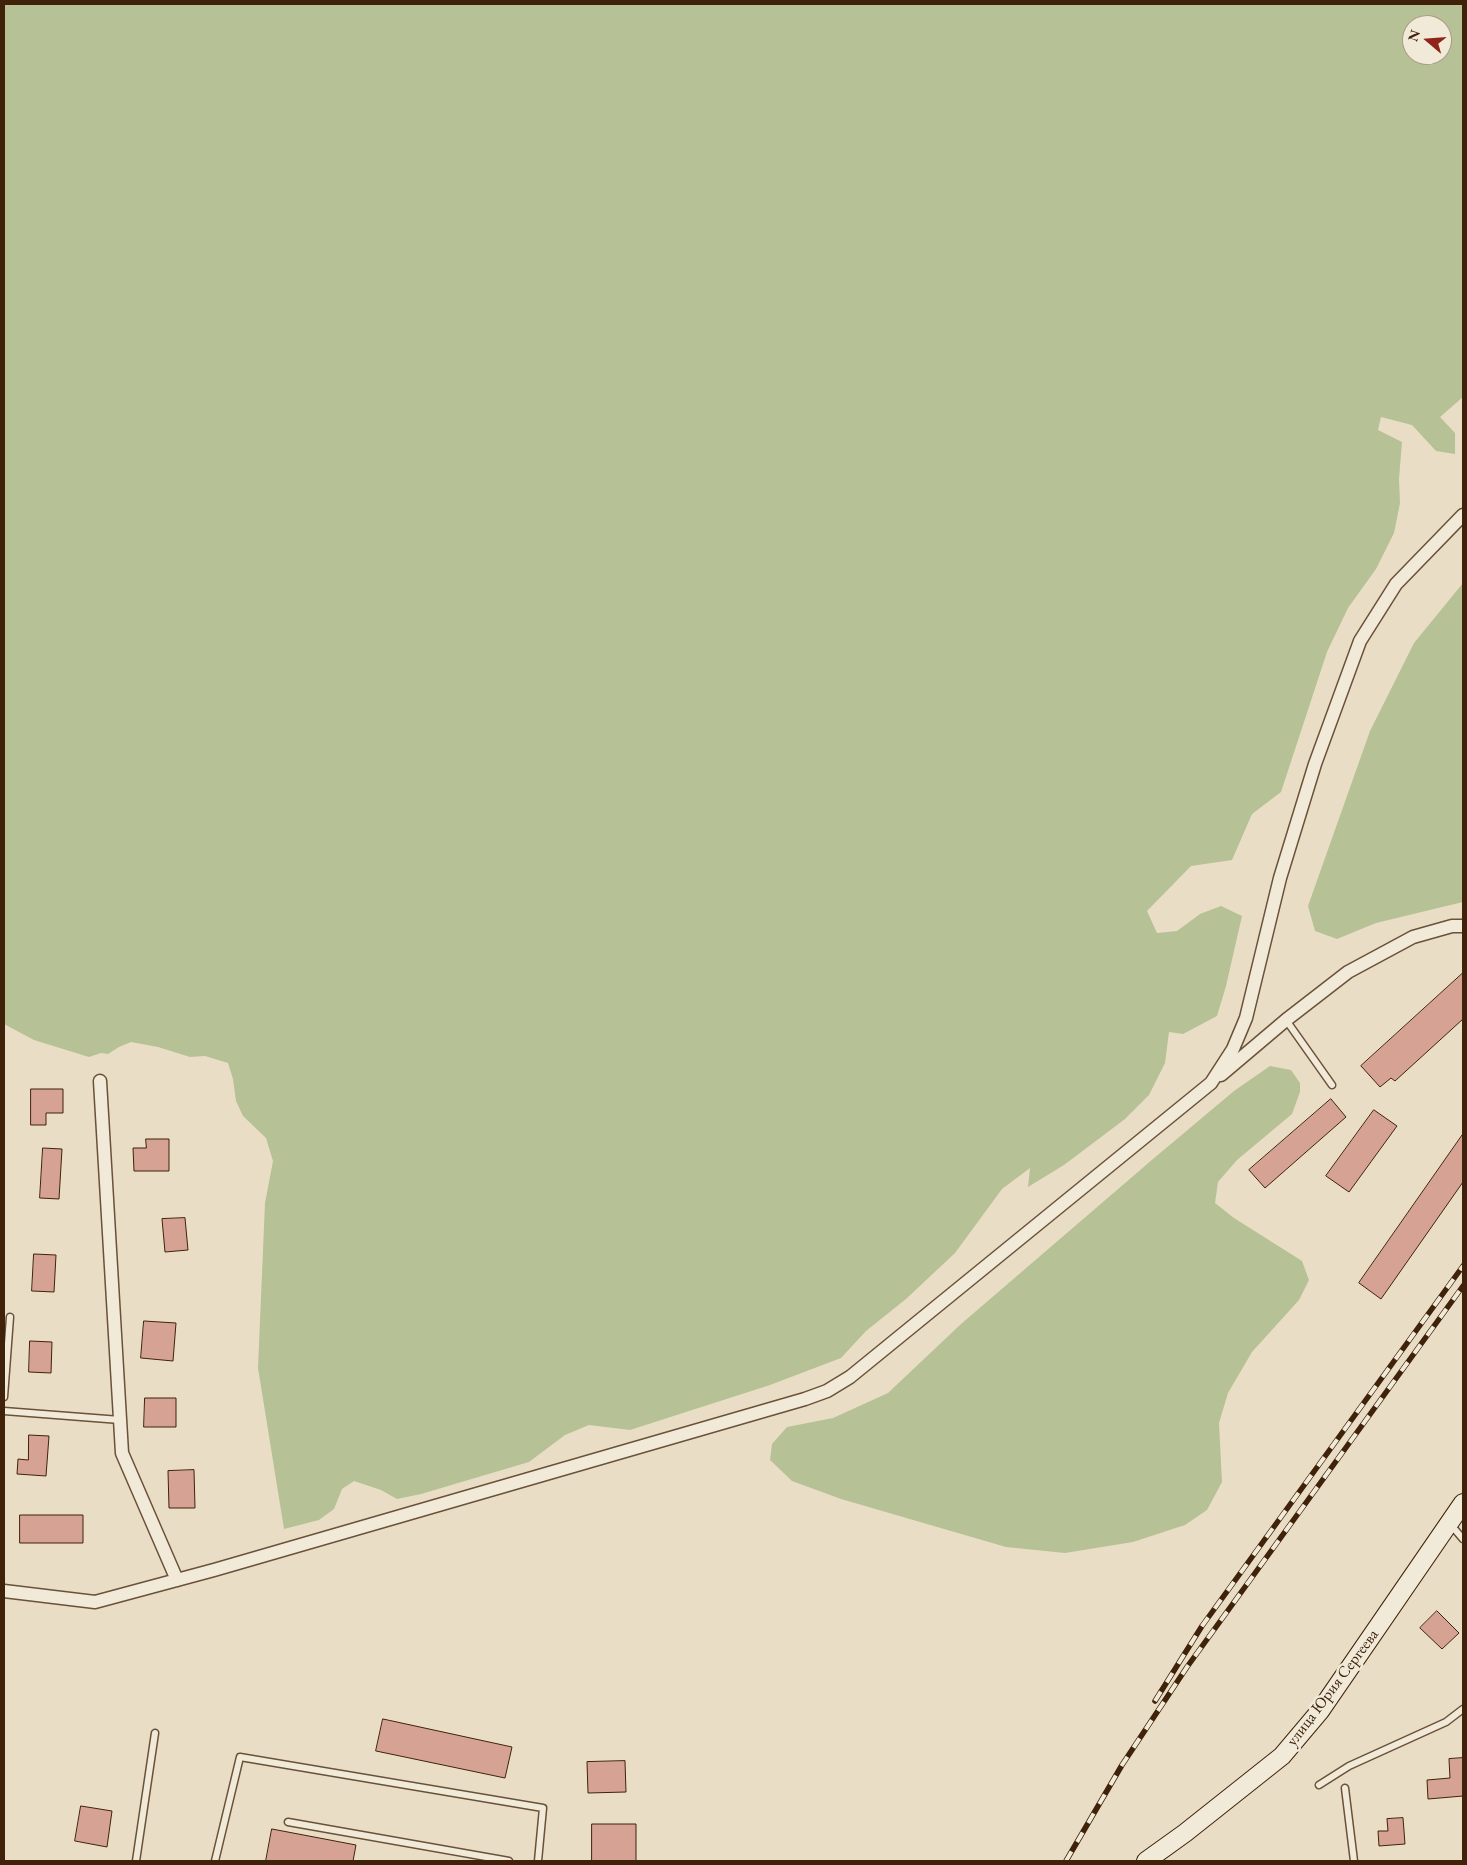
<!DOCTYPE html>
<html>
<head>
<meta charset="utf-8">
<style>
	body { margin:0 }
	#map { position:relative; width:1467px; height:1865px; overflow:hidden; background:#e9dec5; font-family:"EB Garamond",serif }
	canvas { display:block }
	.frame { position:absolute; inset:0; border:5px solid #3f2209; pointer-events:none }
	.north { position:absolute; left:1402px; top:15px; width:50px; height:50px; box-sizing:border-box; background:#f1ead9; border:1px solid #aa9a86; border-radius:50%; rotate:288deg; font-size:14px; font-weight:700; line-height:20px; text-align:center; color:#3f2209 }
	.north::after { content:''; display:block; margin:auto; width:18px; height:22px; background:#8f2418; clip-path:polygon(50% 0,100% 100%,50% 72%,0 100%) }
</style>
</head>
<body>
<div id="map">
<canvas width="1467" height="1865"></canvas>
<div class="frame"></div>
<div class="north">N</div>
</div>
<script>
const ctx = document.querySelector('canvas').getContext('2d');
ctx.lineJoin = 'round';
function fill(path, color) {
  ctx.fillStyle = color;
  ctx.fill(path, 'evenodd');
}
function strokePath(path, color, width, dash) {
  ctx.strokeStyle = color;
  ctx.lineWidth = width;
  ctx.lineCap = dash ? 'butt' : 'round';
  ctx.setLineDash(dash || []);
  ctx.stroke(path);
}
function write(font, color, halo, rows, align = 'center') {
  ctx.font = font + ' "EB Garamond",serif';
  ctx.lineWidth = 5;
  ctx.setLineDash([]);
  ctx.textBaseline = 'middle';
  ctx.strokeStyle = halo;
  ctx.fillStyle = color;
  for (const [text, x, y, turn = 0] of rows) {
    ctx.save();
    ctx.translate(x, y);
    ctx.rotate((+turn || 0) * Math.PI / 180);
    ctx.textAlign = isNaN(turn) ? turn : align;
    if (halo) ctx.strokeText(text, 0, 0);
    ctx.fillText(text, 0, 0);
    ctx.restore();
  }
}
fill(new Path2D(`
	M4,4H1463V397L1440,417L1455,433V454L1436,451L1412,425L1381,417L1378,430L1402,442L1399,479L1400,503L1394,533L1376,569L1348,608L1327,652L1281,792L1252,814L1232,860L1191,866L1147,911L1157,933L1177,931L1200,914L1221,906L1242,916L1226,986L1217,1016L1183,1034L1169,1032L1165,1063L1149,1095L1125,1119L1064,1165L1028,1187L1030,1168L1002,1189L955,1253L906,1299L866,1331L841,1358L770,1385L630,1430L589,1425L565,1435L529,1462L421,1494L397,1499L381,1490L354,1481L342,1489L334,1509L319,1520L284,1529L258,1368L265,1203L273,1161L266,1138L243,1116L236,1101L233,1079L228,1063L205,1056L190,1057L158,1047L131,1042L119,1047L108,1054L101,1053L89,1057L34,1040L4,1024ZM1412,25H1442V55H1412Z
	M1463,583V902L1376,923L1337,939L1315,931L1308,906L1370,731L1414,643Z
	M1270,1066L1291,1070L1300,1083V1092L1292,1114L1237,1160L1218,1182L1215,1203L1234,1218L1302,1261L1309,1280L1299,1300L1252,1352L1228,1393L1219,1423L1222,1482L1207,1510L1185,1525L1133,1542L1065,1553L1006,1547L841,1499L792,1481L770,1460L772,1444L787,1427L833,1418L888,1393L961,1324L1153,1159L1234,1091Z`), '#b6c195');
const building = new Path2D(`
	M1463,973V1019L1395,1081L1391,1078L1380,1087L1361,1066Z
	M31,1089H63V1113H46V1125H31Z
	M1331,1099L1346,1117L1265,1188L1249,1170Z
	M1374,1110L1397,1126L1349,1192L1326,1176Z
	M1463,1134V1182L1381,1299L1359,1283Z
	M146,1139H169V1171H134L133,1148H146Z
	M43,1148L62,1149L59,1199L40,1198Z
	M185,1218L188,1250L165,1252L162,1219Z
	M34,1254L56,1255L54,1292L32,1291Z
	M144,1321L176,1323L173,1361L141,1358Z
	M30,1341L52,1342L51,1373L29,1372Z
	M145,1398H176V1427H144Z
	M29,1435L49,1436L46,1476L17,1474L18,1459L28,1460Z
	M194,1470L195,1508H169L168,1471Z
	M20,1515H83V1543H20Z
	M1437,1611L1459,1633L1442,1649L1420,1628Z
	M383,1719L512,1747L505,1778L376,1751Z
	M1463,1758V1796L1428,1799L1427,1780L1450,1778L1449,1759Z
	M625,1761L626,1792L588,1793L587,1762Z
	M81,1806L112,1811L107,1847L75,1841Z
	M1403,1818L1405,1844L1379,1846L1378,1831H1388L1387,1819Z
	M592,1824H636V1861H592Z
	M272,1829L356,1845L353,1861H266Z`);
fill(building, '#d5a294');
strokePath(building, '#3f2209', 1);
const service = new Path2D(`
	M1286,1020L1332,1085
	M4,1397L10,1317
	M4,1411L120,1420
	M1451,1525L1463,1539
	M1319,1785L1349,1766L1446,1722L1463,1709
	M1345,1788L1354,1861
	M288,1822L509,1861
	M136,1861L155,1733
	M215,1861L240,1757L543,1808L538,1861`);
const minor = new Path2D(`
	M1221,1075L1286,1020L1348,972L1413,937L1452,926H1463
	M100,1081L122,1453L177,1580
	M4,1591L95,1602L214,1570L805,1399L827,1391L850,1377L1211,1083L1233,1049L1246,1018L1280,878L1315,764L1360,641L1396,584L1463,515`);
const secondary = new Path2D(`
	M1146,1861L1185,1833L1282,1756L1320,1711L1463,1503`);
strokePath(service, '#6a5138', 9);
strokePath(minor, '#6a5138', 15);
strokePath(secondary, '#3f2209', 20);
strokePath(service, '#f1ead9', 6);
strokePath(minor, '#f1ead9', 12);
strokePath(secondary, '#f1ead9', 18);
const rail = new Path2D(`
	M1155,1701L1202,1626L1463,1266
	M1066,1861L1122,1765L1187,1667L1463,1286`);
strokePath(rail, '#3f2209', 5.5);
strokePath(rail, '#f1ead9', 4, [11]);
write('16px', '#3f2209', '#f1ead9', [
	["улица Юрия Сергеева",1333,1688,-53]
]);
</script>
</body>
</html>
